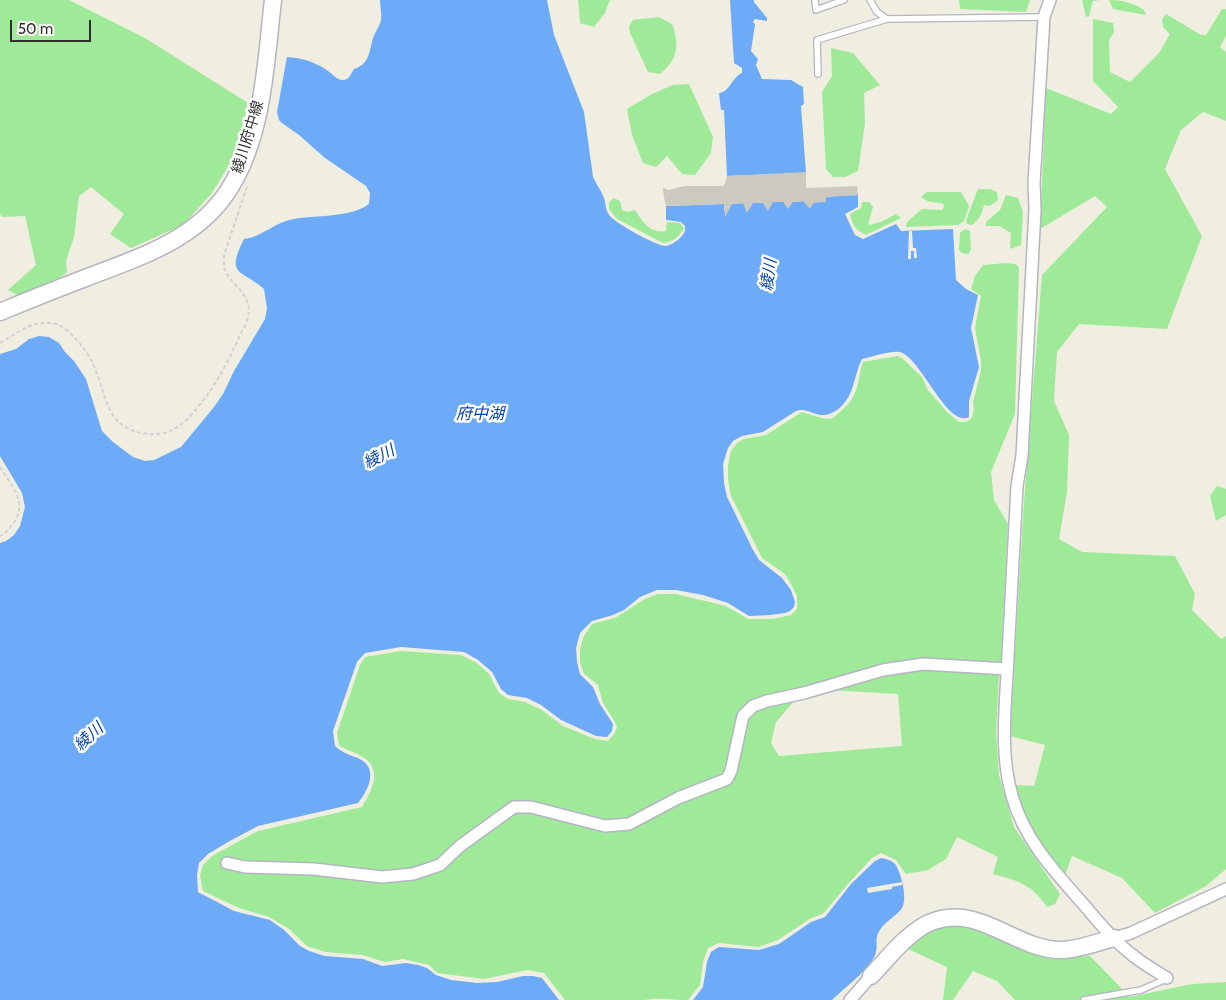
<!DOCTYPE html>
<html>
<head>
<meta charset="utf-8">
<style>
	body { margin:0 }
	#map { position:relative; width:1226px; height:1000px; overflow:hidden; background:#f0eee0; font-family:Cabin,sans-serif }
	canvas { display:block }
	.scale { position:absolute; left:10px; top:20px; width:81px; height:22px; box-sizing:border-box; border:2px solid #2e2e2e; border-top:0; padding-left:6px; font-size:15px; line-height:18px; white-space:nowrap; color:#2e2e2e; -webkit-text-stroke:4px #fff; paint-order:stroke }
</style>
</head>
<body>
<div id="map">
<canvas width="1226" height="1000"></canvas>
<div class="scale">50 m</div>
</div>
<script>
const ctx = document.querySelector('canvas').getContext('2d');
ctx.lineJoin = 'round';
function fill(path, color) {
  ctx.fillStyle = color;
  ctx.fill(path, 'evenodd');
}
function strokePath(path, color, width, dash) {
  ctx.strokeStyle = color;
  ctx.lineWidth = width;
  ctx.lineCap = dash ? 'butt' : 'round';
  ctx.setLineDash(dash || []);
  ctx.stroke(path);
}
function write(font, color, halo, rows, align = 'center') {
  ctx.font = font + ' Cabin,"Noto Sans JP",sans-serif';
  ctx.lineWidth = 5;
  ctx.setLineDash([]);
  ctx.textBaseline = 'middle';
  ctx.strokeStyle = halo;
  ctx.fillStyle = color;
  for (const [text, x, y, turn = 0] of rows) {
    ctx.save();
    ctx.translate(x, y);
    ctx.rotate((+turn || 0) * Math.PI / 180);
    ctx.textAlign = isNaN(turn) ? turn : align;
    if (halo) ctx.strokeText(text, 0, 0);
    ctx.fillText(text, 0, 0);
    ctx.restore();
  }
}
fill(new Path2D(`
	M0,0H69L145,38L248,103L235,155L212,193L183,225L131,248L110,234L124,214L91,187L79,196L74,237L66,261L67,272L51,285L17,295L8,290L36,265L25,216L2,217L0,214Z
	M578,0H610L605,13L594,27L580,23Z
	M959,0H1030L1026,12L960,9Z
	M1082,0H1100L1093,1L1089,16L1086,17Z
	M1109,0C1122,0 1134,3 1144,10L1146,15L1113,9Z
	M1222,9H1226V36L1220,47L1226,52V121L1203,112L1181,130L1165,169L1202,236L1167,329L1079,324L1057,352L1054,401L1069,435L1067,492L1059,539L1082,552L1175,556L1195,594L1192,610L1221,639L1226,636V869L1206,886L1155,913L1122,878L1072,856L1064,878L1040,848L1026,819L1016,785L1034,786L1045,745L1010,736L1024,502L1042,275L1107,207L1095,196L1040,229L1046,88L1111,114L1118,107L1093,81V19L1113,23L1114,32L1109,40L1110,72L1130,82L1159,53L1170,34L1163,27L1162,19L1166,14L1201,35H1206Z
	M659,17L672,24C680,46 678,59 660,74L648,72L630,33L629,27L633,20Z
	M831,48L853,53L880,85L864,93L865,123L858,171L845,177H833L826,169L822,92L832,76Z
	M689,84L713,137L711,153L695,175L682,174L667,156L656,167L643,163L632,135L627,109L652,94L673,85Z
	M978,189H990L997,192L998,200L990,206L984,205C981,215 980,219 972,225L967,224L966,220Z
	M927,192H961L969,206L964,221L958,225L906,227L907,222L922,209L943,210L944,204L927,201L921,197Z
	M1006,195L1018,198L1023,212L1021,245L1010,249L1011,233L999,226H986V222L1000,210Z
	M614,198L620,201L622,210L627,212L635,210C642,221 650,234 666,231L667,222L680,223L684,228C679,237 673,242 663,243L617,219L609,209V202Z
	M862,202H869L873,207L868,225L881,222L896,214L901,218L866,235C856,231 852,224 850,214L861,208Z
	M965,229L970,231L971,250L968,254L962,253L959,250L960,233Z
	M1005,263L1015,264L1019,267L1015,414L991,472L994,500L1008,524L1001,662L995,665L993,672L999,676L996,732L999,775L1014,827L1060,894L1055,904L1047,907C1031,884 1019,881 993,874L998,857L957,837L946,859L928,870L906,874L896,860L881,853L872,858L848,884L823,914L811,918L778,940L759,947L719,943L708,948L703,962L700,985L688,1000C673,1000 658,997 644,1000H565L544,973L527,970L484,979L437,973L429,965L403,959L385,962L362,955L325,952L307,946L289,929L269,917L239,908L203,891L200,876L203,865L212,856L258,831L362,807C371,792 383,770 364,758C356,752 347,751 339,745L337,733L360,665L365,657L401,651L461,655L477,663L489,674L499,693L508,699L525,702L542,710L563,726L595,739L608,741L614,734L617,728L615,722L603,703L598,685L584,674L580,662V649L584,636L592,624L615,618L645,599L658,594H676L726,606L748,619H773L791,615L797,609V596L791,584L785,574L762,558L731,496L728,479V465L731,451L737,443L744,439L766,435L802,412L821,418L831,419C839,413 848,406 853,397C859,387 859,373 863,362L897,356L902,358L922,377L928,390L947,412L959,422H966L971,419L974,410L973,402L981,371V361L975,328L981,296L971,289L975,276L983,265ZM829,690L898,694L902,746L779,756L771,743L776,722L796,699Z
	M1217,486L1226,489V515L1216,521L1210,496Z
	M945,924H973L1051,959L1090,956L1130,997L1192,984L1226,982V1000H1015L997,981L973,971L953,1000H943L947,967L906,948L926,931Z`), '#9eea99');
fill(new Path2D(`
	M380,0H547L554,35L584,112L593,177C596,184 601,190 604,198C606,204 605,210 610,216C617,224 655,245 665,246C670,246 675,242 679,239C683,235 686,232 685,226L681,222L666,220V206L724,204V211H727L729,204L745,203L746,209L750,203H765L767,208L771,202H785L787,207L791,202L806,201L807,205L810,207C820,194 841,196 858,195V207L845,214L855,235L863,239L896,224L901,231L953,229L956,280L966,289L978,295L971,328L979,367L969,401V417C947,428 922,359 900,352C891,350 871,357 862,359C853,377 855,397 837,410C832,413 828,415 823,415C813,415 805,407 796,411L763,432L742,436L733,441L728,448L723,464L724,483L727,497L753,550L759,560L782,578L791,590L795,602L794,607L790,611L785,613L771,615L749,616L728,603L703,595L676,590H657L640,597L624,610L613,615L592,621L580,633L576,648L577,662L580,674L593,687L600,704L613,724L612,731L607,737L596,736L561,720L541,705L527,698L508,695L501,689L492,672L478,660L464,652L401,647L365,653L357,662L333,731L335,746C338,749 342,751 345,753C351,756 358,757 363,761C378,772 367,792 358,803L258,826L228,842L208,854L199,863L197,875L198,892L234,911L270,920L284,930L300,946L309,951L325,956L363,959L382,966L406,963L418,965L427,968L436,975L451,980L477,983L497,982L523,976H533L542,978L559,1000H0V543L6,541L14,535L20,526L25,507L22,493L0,456V354L16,349L29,339L39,336L49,337L59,343L65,352L74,361L86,379L102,431L113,442L133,457L145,461L154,460L181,447L214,407L223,394L234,371L265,319L267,308L264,289C242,269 225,277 244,239C262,237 275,222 294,219C316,215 350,218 369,204L370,193L366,186L325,158L299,135L282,123L279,120L277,112L287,57C302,58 316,62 328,71C333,74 337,81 344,80C350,79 351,73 354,69C370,64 369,51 373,38C375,32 380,26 381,20C382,14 380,6 380,0Z
	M730,0H754V2L767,18V21L755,19L753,22L755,24L751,51L758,59L756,65L762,79L791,80L803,87L804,104L801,106L806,173L727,176L724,110H721L719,93C730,92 732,77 742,73V68L734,63Z
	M881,858C886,859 891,860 895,864C901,872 908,899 902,908C897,916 885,921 880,930C874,938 878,944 876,952C872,968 844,988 832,1000H693L703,987L707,962L711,952L719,947L759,950L779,944L811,922L825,917L851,884L875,861Z`), '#6dabf8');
fill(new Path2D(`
	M909,231H912L913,248H916L917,258H914V251H911V259H908Z
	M902,882V885L892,887V889L868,893L867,888Z`), '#f0eee0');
fill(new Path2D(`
	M806,172V188L857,186L858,195L826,197V202L813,203L810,209L803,201L793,202L788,209L783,202H773L768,211L763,203H753L747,213L743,203L732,204L725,217L724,204L666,206L664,197L663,188L669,190L684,186H724L727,176Z`), '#cccabf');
const lane = new Path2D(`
	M815,0L816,10L844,0
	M870,0L877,12L887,19
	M818,74L817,40L887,19L1044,17
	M1084,1000L1141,990L1166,979`);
const street = new Path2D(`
	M1050,0L1044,17L1034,183L1035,210L1022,456L1017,486C1014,543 1011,599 1008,656C1006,703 999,750 1012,796C1025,841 1055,872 1085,906C1100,924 1116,943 1135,957C1145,965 1156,971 1167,978
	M227,863L245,867L314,869L382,877L413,874L440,865L460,846L514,807H531L605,826L629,824L678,798L727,779L731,771L743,716L753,706L767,701L804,693L883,670L923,664L1007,669
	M1114,938L1131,933L1226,889
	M850,1000L871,976`);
const secondary = new Path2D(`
	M0,312C29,300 59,288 88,277C143,256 204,237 234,181C264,127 266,60 273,0
	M871,976C888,958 910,929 934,921C981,905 1016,950 1061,950C1077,950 1098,942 1114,938`);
strokePath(lane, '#b5b4c2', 8);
strokePath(street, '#b5b4c2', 14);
strokePath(secondary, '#b5b4c2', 19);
strokePath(new Path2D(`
	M0,343C17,333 35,318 56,324C63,326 69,332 74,337C82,345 91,358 95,369C108,400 106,429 148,434C167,436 179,428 191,415C212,392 227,365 239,337C242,331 247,324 248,317C254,294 229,285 224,267C224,264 224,259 224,255L248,184
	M0,467C12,486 29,504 12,525C8,530 6,533 0,536`), '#d1d1d1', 2, [4, 2.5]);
strokePath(lane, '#fff', 5.5);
strokePath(street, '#fff', 11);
strokePath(secondary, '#fff', 16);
write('15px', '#2e2e2e', '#fff', [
	["綾川府中線",248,137,-73]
]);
write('italic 16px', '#0342ad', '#fff', [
	["綾川",769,275,-82],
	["府中湖",480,414],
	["綾川",379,457,-27],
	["綾川",89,737,-42]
]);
</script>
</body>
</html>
